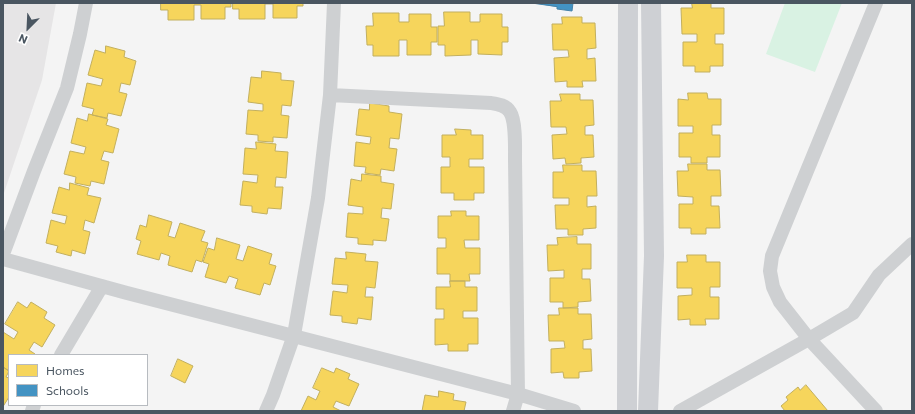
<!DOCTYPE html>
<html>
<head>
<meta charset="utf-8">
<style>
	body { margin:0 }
	#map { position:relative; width:915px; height:414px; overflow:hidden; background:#f4f4f4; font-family:Commissioner,sans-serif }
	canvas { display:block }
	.frame { position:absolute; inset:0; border:4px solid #4a5661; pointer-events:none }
	.legend { position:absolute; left:8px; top:354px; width:140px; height:52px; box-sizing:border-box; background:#fff; border:1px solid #b7bbc0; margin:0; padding:5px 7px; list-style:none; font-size:12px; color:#4a5661 }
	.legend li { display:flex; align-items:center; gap:8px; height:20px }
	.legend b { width:20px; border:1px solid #b7bbc0 }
	.north { position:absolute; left:8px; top:8px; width:40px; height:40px; -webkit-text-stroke:3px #fff; paint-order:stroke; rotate:204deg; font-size:11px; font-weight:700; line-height:16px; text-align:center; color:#4a5661 }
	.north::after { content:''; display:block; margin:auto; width:14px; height:18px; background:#4a5661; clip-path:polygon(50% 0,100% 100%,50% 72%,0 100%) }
</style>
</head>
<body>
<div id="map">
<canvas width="915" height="414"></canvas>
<div class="frame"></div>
<ul class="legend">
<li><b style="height:11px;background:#f6d55c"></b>Homes</li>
<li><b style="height:11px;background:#4393c3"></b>Schools</li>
</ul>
<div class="north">N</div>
</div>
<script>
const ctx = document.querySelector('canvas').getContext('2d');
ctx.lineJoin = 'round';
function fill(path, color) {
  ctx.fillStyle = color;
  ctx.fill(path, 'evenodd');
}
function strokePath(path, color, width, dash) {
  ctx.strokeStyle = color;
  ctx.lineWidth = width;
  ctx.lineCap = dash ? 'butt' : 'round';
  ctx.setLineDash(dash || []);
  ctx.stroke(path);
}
fill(new Path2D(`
	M3,3H56L42,80L3,196Z`), '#e6e5e6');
fill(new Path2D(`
	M785,3H842L815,72L766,54Z`), '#d9f2e3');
const homes = new Path2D(`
	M161,3H231V7H225V19H201V5H194V20H168V10H161Z
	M233,3H303V6H297V18H273V4H265V19H239V9H233Z
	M692,3H711V8H724V34H715V44H723V66H710V72H695V66H683V42H697V34H682L681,8H692Z
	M444,12H470V22H480V14H502V27H508V42H502V55L478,54V40H471V55L445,56V45H438V26H444Z
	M373,13H399V22H409V14H431V27H437V42H431V55H407V40H399V56H373V45H367L366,26H373Z
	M562,17H582V23H595L596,48L587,49V59L595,58L596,81H582L583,87H567V81L555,82L554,58L569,57L568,50H553L552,24H562Z
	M106,46L125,51L124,57L136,61L130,85L121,83L119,92L127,94L121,116L108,113L107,118L92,115L94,109L82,106L87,83L101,86L103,79L88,75L95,50L105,53Z
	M262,71L281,73V80L294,81L291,106L282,105L281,115L289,116L287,138L273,137V142L258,141V135L246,134L248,110L263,111V104L248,102L251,77L261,78Z
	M688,93H707L708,99H721V125H712V135H720V157H707V163H691V157H679V133H693V126H678V99L688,100Z
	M560,94H580V100H593L594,125L585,126V135H593L594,157L581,158V163L566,164L565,158L553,159L552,135L567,134L566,127H551L550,101H561Z
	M370,103L389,106V112L402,114L399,139L390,138L389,148L397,149L394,171L381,169L380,175L365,173L366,167L354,166L356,142L370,144L371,137L356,135L359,109L369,110Z
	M89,114L108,119L106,125L119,129L113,153L104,151L101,160L109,162L104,184L91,181L90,186L75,183L76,177L64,174L70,151L84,154L86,147L71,143L77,118L87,121Z
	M455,129L471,130V135H483V159H469V167H484V193H474V200H454V193H441V167H450V157H442V135H456Z
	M256,142L276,144L275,151L288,152L286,178L276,177L275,187H283L281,209L268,208L267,214L252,212V206L240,205L243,181L257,183L258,175L243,174L245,148L256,149Z
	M688,164H707V170H720L721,196H711V206H719L720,228H706V234H691V228H679V204H693V197L678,196L677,171H688Z
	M563,165H582V171H596L597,196H587V207L596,206V228L583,229V235H568V229H556L555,205H569V198H553V172H563Z
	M362,174L381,176V182L394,184L391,209L382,208L381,218L389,219L386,241L373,240V245L358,244V238L346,237L348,213L363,214V207L348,205L351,179L361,181Z
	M70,183L89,188L87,195L101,198L94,223L85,220L83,230L90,232L85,254L72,250L71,256L56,252L58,246L46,243L51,220L65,224L67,216L52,213L59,187L69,190Z
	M451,211H466V216H479V240H464L465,248H480V274H469L470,281H450V274H437V248H446V238H438V216H451Z
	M149,215L172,222L168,236L175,238L180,223L205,231L201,241L208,243L202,262L196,260L192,272L168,265L170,256L161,253L159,260L137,254L141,241L136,239L140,225L146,227Z
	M577,237V244H591V269H582V279H590L591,301L578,302V307L563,308V302H550V278H564V270L548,271L547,245H558L557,238Z
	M217,238L240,245L236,259L243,261L248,246L272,254L269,264L276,266L270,285L264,283L260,295L235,288L238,279L229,276L226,283L205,277L209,264L203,262L208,248L214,250Z
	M346,252L366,254L365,261L378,262L375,288L366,287L365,297H373L371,320L358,318L357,324L342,322V316L330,315L333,291L347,293L348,285L332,284L335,258L346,259Z
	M687,255H706V262H720V287H710V297H719V319H705L706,325H690V319L678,320V296L692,295V288H677V262H687Z
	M450,281H465V287H477V311H463V318H478V344H468V351H448V344L435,345V319H444V309H436V287H450Z
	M18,302L27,308L31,302L47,312L44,318L55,325L42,347L34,342L29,350L35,354V355H9V371L3,367V332L14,339L18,332L5,324Z
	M559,308H578V314H591L592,339L583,340V349H591L592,371L579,372V378H564L563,372L551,373V349L565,348L564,341H549L548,315H559Z
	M178,359L193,366L185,383L171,376Z
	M3,367L9,371L6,377L9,378V397L4,405Z
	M322,368L334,373L336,368L350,374L348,379L359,384L349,406L336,401L333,407L341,411H301L308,396L316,400L320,391L313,388Z
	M806,385L828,411H785L781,406L788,400L786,397L798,387L800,390Z
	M439,391L454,394L453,400L466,402L464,411H422L425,395L438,397Z`);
fill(homes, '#f6d55c');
strokePath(homes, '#c2af5e', 1);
const schools = new Path2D(`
	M532,3H573L572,11L557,9V7Z`);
fill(schools, '#4393c3');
strokePath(schools, '#4581a6', 1);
strokePath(new Path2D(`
	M330,95L491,103C498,104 506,105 510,112C516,121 515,148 515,160L518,394L513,411
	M3,254L34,171L67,88L80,34L86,3
	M3,259L127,293L518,394L574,411
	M61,355L102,286
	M32,411L34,405
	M266,411L273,395L294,335L318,198L330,95L334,3
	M680,411L809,339L853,313L879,275L912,244
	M876,411L809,339L780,302L773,287L770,271L772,256L876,3`), '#ced0d2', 14);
strokePath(new Path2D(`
	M627,411V402L628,3
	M648,411L654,256L651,3`), '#ced0d4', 20);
</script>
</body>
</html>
